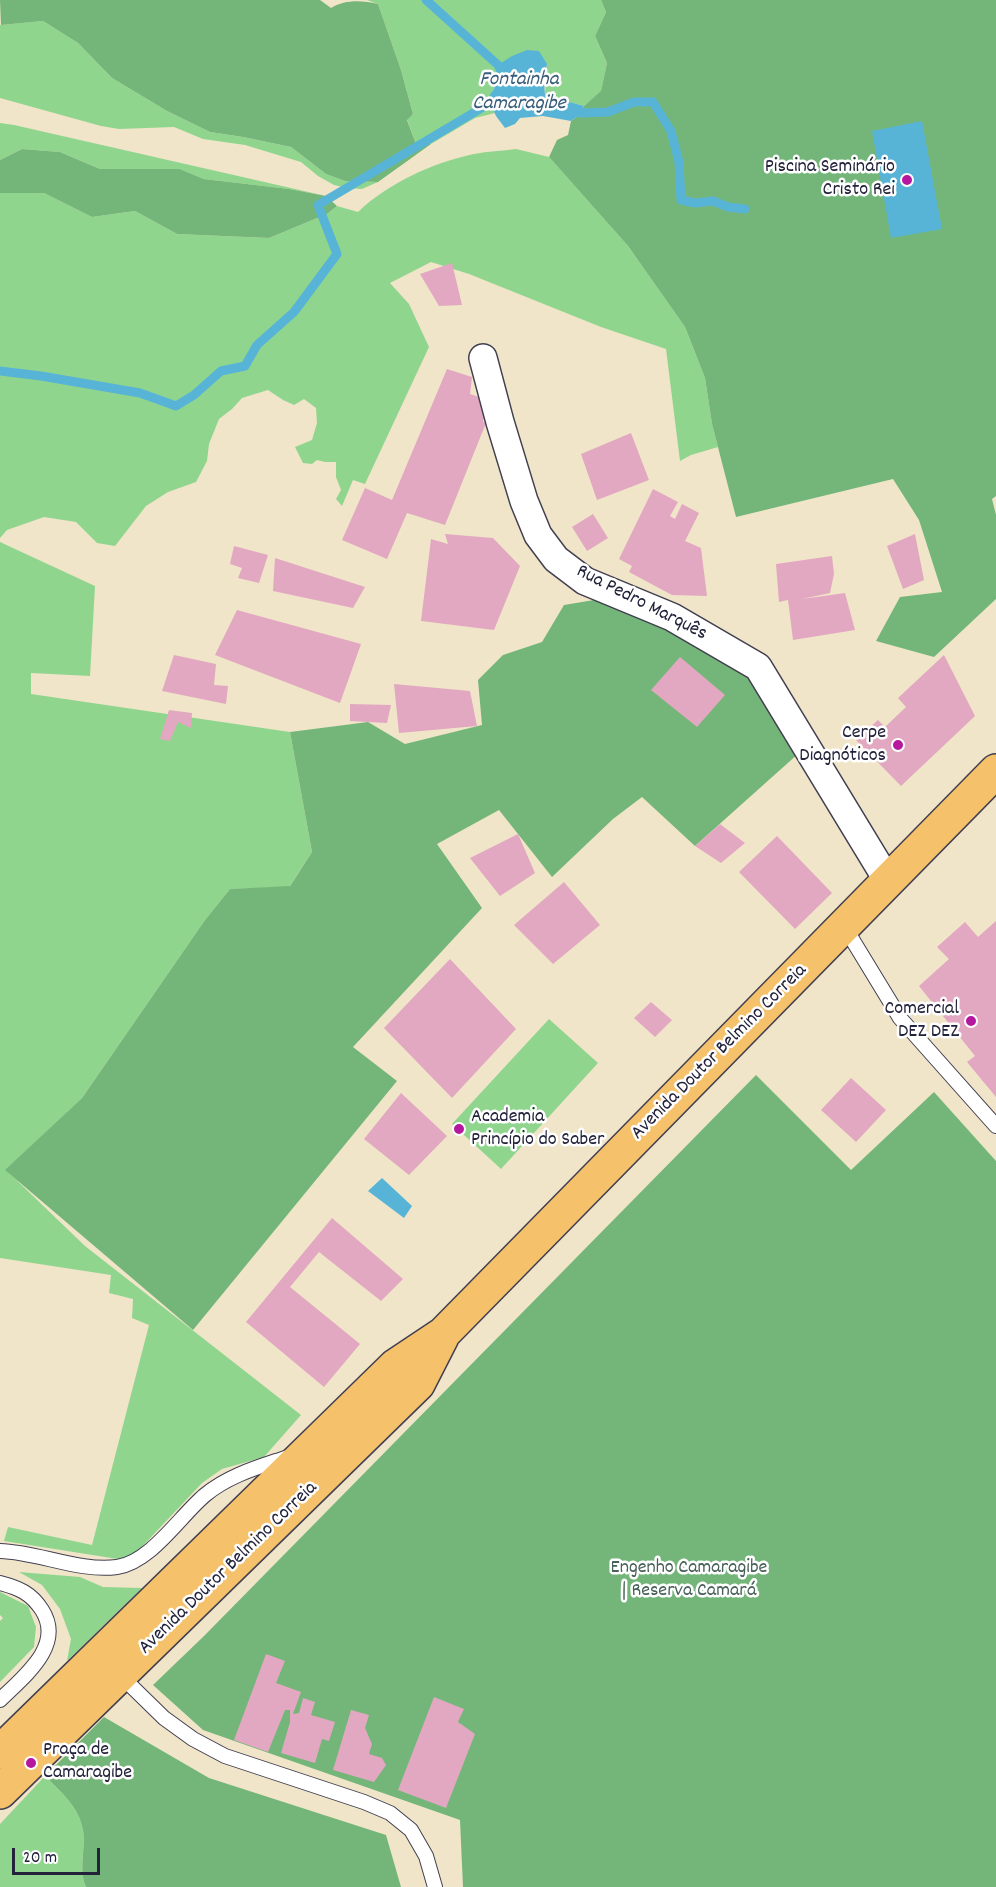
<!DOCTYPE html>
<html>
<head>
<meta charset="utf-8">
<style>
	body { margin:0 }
	#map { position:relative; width:996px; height:1887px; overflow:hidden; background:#f0e5c9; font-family:Dekko,sans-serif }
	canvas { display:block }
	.scale { position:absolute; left:12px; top:1848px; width:88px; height:27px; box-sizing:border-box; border:3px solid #22223b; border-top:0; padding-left:8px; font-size:18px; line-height:21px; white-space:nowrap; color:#22223b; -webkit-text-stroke:4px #fff; paint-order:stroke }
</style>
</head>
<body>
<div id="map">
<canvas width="996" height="1887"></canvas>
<div class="scale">20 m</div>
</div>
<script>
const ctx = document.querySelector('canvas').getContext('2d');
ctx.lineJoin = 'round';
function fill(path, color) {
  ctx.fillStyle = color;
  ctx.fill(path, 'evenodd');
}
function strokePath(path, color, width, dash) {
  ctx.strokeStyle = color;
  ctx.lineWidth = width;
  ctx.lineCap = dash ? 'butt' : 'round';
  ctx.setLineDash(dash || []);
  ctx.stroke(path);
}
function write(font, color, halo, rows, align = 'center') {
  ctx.font = font + ' Dekko,sans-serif';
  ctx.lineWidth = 5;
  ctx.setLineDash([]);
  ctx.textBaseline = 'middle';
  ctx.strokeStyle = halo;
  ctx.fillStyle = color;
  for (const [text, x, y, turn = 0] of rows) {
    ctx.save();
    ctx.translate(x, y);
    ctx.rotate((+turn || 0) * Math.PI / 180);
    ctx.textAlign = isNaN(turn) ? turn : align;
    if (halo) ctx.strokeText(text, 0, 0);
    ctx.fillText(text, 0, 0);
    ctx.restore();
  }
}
fill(new Path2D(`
	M367,0H601L606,12L595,36L607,63L601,92L584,106L545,95L547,64L498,65L495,85L490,103L495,113L475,118L431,144H416L407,119L413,114L401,70L378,4Z
	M43,21L78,43L112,78L167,111L210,132L243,137L291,147L326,174L345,181L378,182L362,189L347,188L334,185L318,176L301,162L245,145L203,139L174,127L119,129L101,126L0,98V25Z
	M0,123L14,125L326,196L289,189L204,179L180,169H100L60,152L22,149L0,160Z
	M516,149L549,157L628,246L685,327L705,378L712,424L718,447L691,455L680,461L666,349L601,327L469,274L431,262L390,283L409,304L429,347L365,484L353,480L342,506L336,499L341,490L336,477V462H325L317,460L312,464L303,463L295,447L312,440L317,423L316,408L304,399L294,405L283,400L268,390L242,398L232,409L219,419L209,444L207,461L196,482L168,492L146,506L115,546L97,543L76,522L44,517L7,530L0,538V193H44L92,217L135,211L177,234L269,238L327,214L337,206L358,212C387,184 434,162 474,154C488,151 502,151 516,149Z
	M0,542L95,586L90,676L31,673V694L290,732L312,852L289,887L230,889L205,920L82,1098L6,1170L85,1246L301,1415L264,1457L222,1469L202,1483L138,1551L124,1560L4,1541L8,1527L92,1545L149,1325L132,1318L133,1299L109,1293L111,1275L0,1258Z
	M549,1019L598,1063L501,1169L452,1124Z
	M19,1572L80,1577L103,1587L142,1588L67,1661L71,1639L60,1609L42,1585Z
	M0,1592L28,1606L36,1627L34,1647L0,1682V1621L3,1618L0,1615Z
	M45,1776C61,1792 79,1807 83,1830C86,1849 78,1868 86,1887H0V1824Z`), '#90d58e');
fill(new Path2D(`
	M0,0H320L331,8C345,0 360,0 378,4L401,70L413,114L407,120L416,144H431L378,182L345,181L326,174L291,147L243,137L210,132L167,111L112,78L78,43L43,21L1,25Z
	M601,0H996V496L992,499L996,515V599L934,657L876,641L900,597L942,592L919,520L893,479L736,517L712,424L705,378L685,327L628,246L549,157L557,140L568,135L571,121L582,113L584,106L601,91L607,63L595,36L606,12Z
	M22,149L60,152L100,169H180L204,179L289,189L326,196L337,206L327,214L269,238L177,234L135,211L92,217L44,193H0V160Z
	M600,599L758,667L799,753L695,846L642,797L613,819L552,877L499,810L437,844L482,908L353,1047L397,1081L193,1330L5,1170L82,1098L205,920L230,889L290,886L312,852L290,732L368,722L405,744L482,725L478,680L503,655L542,642L564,605Z
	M756,1075L851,1170L934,1092L996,1161V1887H463L460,1820L203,1730L153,1685L204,1636Z
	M104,1717L209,1778L386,1835L401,1887H86C78,1869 86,1849 83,1830C79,1807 61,1792 45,1776Z`), '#74b679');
fill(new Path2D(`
	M527,50L539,51L547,64L544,81L545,95L584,106L582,113L571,121L543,116L520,118L515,124L505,128L496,116L490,103L495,85L498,65L512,56Z
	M922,121L942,229L891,238L872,131Z
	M382,1178L412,1206L404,1218L368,1191Z`), '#58b4d6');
strokePath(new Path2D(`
	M426,0L498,65L504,76
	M572,111L582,113L608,112L634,102H653L671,131L679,162L681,200L695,203L713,201L728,207L745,209
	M0,371L41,376L140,393L176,406L194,395L221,371L245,366L257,345L294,312L337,254L318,205L490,103L496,94`), '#58b4d6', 9);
fill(new Path2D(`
	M452,263L462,305L439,306L420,274Z
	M447,369L472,377L470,394L488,400L483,422L486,423L445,525L407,513L387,559L342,540L365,488L392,500Z
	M631,433L649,480L597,500L581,454Z
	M653,489L678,502L670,516L675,519L682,504L699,513L685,541L701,548L707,596L672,595L629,572L632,566L619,559Z
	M593,514L608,538L587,551L572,527Z
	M445,534L493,538L520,566L494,630L421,621L431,539L448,544Z
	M915,534L924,580L903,589L887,546Z
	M234,546L268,555L259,583L238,578L242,568L230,564Z
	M832,556L834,574L830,593L802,599L845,593L855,630L793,640L788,600L779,602L776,564Z
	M275,558L365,587L353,608L273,591Z
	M237,610L361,644L340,703L215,655Z
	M174,655L216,664L214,685L228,686L226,704L162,691Z
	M944,655L975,716L901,786L856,740L878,720L885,727L906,707L898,698Z
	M680,657L725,695L697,727L651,690Z
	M394,684L470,691L477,726L399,733Z
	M350,704L391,705L387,723L350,721Z
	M169,710L192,713L191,728L178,722L170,741L160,739Z
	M720,824L745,843L721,863L695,846Z
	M518,834L535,873L500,896L470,858Z
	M777,836L832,893L795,929L739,872Z
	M564,882L600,925L553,964L514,925Z
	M996,921V1097L967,1062L975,1056L919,986L949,959L937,947L965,922L978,937Z
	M450,959L516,1029L452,1098L384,1028Z
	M651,1002L672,1020L655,1037L634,1018Z
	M851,1078L886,1110L856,1142L821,1110Z
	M401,1093L447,1136L409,1175L364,1139Z
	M332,1218L403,1279L381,1301L319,1252L290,1287L360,1344L324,1387L246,1322Z
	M266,1654L285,1661L276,1683L301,1692L293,1714L299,1713L303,1698L315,1702L311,1715L335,1722L329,1741L322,1739L315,1763L281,1753L290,1722V1710H285L268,1752L234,1740Z
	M434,1697L464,1709L458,1722L475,1734L446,1808L398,1790Z
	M351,1710L369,1715L365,1728L372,1744L369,1754L382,1758L386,1765L374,1782L333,1770Z`), '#e2a8c1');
const service = new Path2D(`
	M844,926L900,1018L996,1126
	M0,1551C38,1552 79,1572 117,1567C151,1562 180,1516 205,1495C229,1475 259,1467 288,1457
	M0,1583C19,1588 31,1593 42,1610C65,1646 23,1677 0,1700
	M120,1675L164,1718L193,1739L225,1756L364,1802L390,1813L411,1830L426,1856L435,1887`);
const minor = new Path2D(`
	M483,358L500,422L524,501L538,535L556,559L585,581L672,617L758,667L888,881`);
const primary = new Path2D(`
	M0,1752L395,1366L443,1334L996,771
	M0,1792L418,1384L442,1337`);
strokePath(service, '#413f50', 16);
strokePath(minor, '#413f50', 30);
strokePath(primary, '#413f50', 36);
strokePath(service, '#fff', 14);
strokePath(minor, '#fff', 27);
strokePath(primary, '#f5c16b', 33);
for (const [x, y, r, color] of [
	[907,180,6,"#b5179e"],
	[898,745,6,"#b5179e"],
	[971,1021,6,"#b5179e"],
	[459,1129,6,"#b5179e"],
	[31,1763,6,"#b5179e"]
]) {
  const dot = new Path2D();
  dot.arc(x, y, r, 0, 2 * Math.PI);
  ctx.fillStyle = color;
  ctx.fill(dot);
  strokePath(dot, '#fff', 2);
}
write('20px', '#22223b', '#fff', [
	["Piscina Seminário",895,168],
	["Cristo Rei",895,191],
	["Cerpe",886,734],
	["Diagnóticos",886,757],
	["Comercial",959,1010],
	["DEZ DEZ",959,1033],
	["Academia",471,1118,"left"],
	["Princípio do Saber",471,1141,"left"],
	["Praça de",43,1751,"left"],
	["Camaragibe",43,1774,"left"]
], 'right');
write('20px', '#22223b', '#fff', [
	["Rua Pedro Marquês",641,604,27],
	["Avenida Doutor Belmino Correia",720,1053,-45],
	["Avenida Doutor Belmino Correia",229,1569,-44]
]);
write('20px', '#486158', '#fff', [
	["Engenho Camaragibe",689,1569],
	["| Reserva Camará",689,1592]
]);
write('italic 21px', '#385c79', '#fff', [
	["Fontainha",519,81],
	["Camaragibe",519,105]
]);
</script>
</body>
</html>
